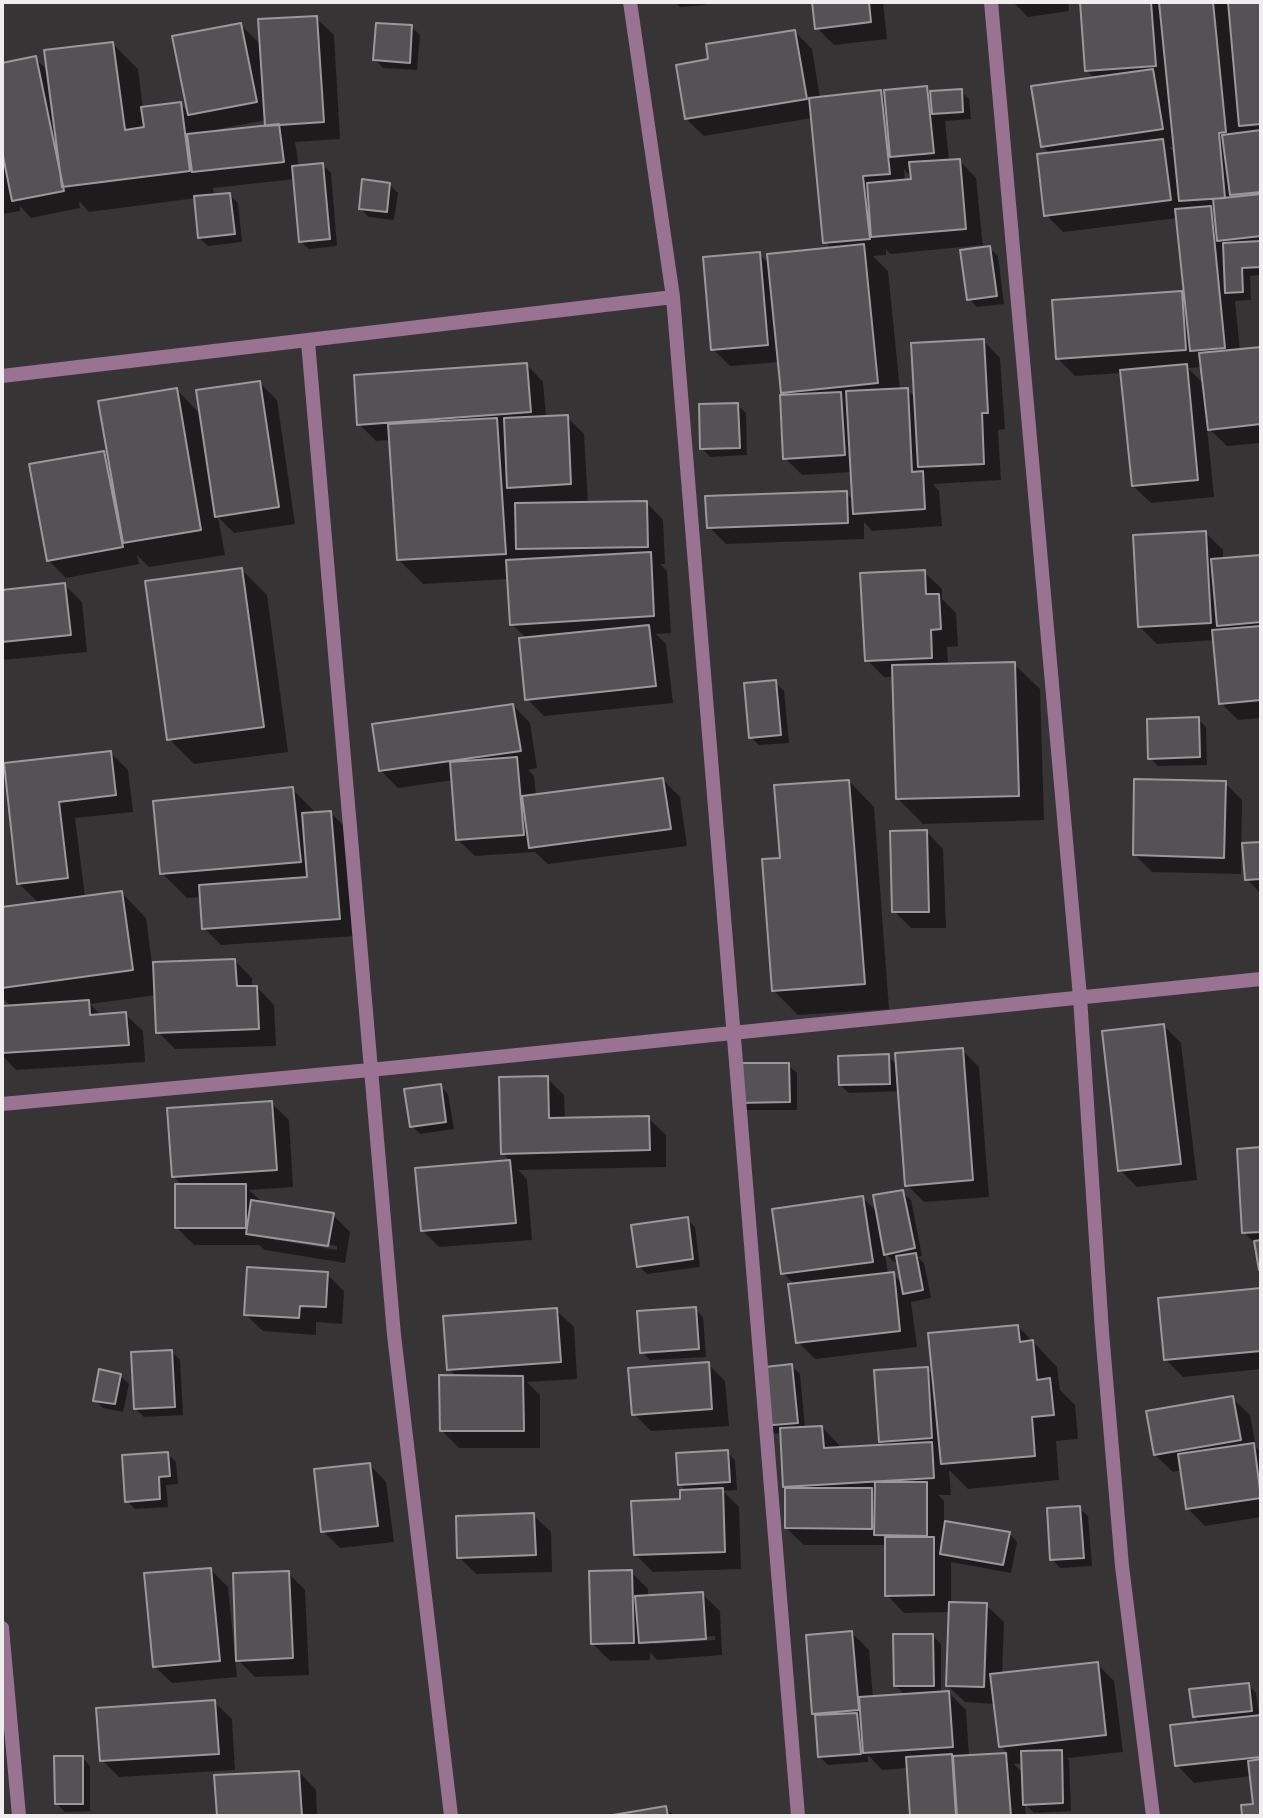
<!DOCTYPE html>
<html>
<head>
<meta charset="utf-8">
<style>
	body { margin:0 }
	#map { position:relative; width:1263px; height:1818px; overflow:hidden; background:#373436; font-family:Bitter,serif }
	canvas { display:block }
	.frame { position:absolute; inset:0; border:4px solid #efedee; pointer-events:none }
</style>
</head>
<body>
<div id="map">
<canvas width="1263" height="1818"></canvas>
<div class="frame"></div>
</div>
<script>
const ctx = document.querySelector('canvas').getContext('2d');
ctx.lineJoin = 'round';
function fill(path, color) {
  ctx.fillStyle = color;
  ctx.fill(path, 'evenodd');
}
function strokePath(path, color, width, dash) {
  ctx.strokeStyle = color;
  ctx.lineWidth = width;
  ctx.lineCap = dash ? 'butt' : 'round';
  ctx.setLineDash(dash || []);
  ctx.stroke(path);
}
fill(new Path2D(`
	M674,2H704L705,5L680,7Z
	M814,2H883L887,39L834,45L817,28Z
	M1013,2H1068L1069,11L1028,17Z
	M1082,2H1261V275L1250,276L1251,300L1235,301L1240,351L1261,348V443L1227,446L1207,427L1214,497L1151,503L1133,486L1122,373L1075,376L1058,359L1181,292L1186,297L1178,218L1063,232L1046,215L1050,154L1042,146L1095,79L1087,71ZM1169,147H1176L1177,155ZM1203,367L1204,384L1188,368Z
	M316,18L334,35L340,139L295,142L299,167L323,165L331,173L337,246L309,249L300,241L295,179L213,188L214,196L229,194L238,203L242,242L208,246L199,238L196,198L89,212L79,201L80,208L31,218L20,206V211L2,214V65L35,58L49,72L113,44L138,69L143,109L180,104L189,113L241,25L261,45ZM266,120L267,127L215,133L214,130Z
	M411,26L420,35L417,70L383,68L375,60Z
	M794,31L812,49L820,98L881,92L886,98L926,88L931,93L961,91L969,99L971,119L945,121L949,161L959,160L976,178L983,248H989L998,256L1004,304L977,307L969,299L982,245L890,254L886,249V255L873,256L888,271L900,390H907L916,398L983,340L1000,358L1005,429L998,430L1001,480L933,484L939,491L942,526L872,531L864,522V539L726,544L709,527L846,493L854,501L852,472L802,475L785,458L787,396L783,392L780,362L730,366L713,349L759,254L769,264L832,249L825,242L812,118L704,136L686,119L710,60ZM904,169L908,174L912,173V181H905Z
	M390,185L398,193L394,220L369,217L360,208Z
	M526,364L543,382L546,418L567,417L584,434L588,503L646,502L663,520L665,564H660L667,571L671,633L656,634L666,644L673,703L544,716L527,699V639L512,624L509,579L423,584L398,559L391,440L376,441L359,424Z
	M260,383L277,400L295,524L234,533L218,517L225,555L149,567L137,555L139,564L66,578L48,560L103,452L110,459L177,390L201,415Z
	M737,404L746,413L747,455L710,457L702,448Z
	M1206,533L1223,550V560L1261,556V718L1238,720L1221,703L1215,640L1157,644L1139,626Z
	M242,570L267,595L288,752L194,764L169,739Z
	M924,572L942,589V599L956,613L958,646L947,647L948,665L1014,664L1040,689L1044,820L923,824L898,799L894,677H884L867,660Z
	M65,585L82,602L87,652L2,660V591Z
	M775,682L784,691L789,743L759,745L751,737Z
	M513,705L530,723L537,768L528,770L534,776L536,796L663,780L680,797L687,846L548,864L535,852L475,856L457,839L453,780L398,788L381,771Z
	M1198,719L1206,727L1207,765L1158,766L1150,758Z
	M111,753L128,770L133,812L75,818L85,897L121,892L146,918L152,964L234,960L252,978V988L257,987L274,1005L276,1046L175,1049L158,1032L156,995L90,1004L102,1016L125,1014L143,1031L145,1062L16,1070L2,1055V1008L12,1007L2,997V908L39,903L19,884L6,765Z
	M849,781L874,807L889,1009L798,1015L773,990L782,860Z
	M1225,783L1242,800L1241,874L1152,872L1134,854Z
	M292,789L317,814L331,813L348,830L356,936L221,945L204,928L202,897L187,898L162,873Z
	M926,831L943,849L946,928H911L894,911Z
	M1261,843V894L1247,879L1244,844Z
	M1163,1025L1181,1043L1197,1180L1137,1187L1120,1170Z
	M962,1050L979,1067L989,1197L924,1202L907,1185L900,1091L849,1093L840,1085L888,1056L898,1066Z
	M788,1065L797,1073V1110H746L738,1102Z
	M547,1078L564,1095L565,1119L648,1118L666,1135V1167L518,1170L527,1179L532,1240L439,1247L422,1230L417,1169L511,1162L503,1153Z
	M440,1086L448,1094L454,1129L420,1134L412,1126Z
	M271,1103L289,1120L293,1187L249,1190L263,1203L333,1215L350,1232L345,1263L265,1250L259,1245H194L176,1227L183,1186L174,1177ZM265,1235L337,1246V1250L265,1238Z
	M1261,1149V1270L1257,1246L1244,1232L1239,1150Z
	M902,1192L911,1200L922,1256L918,1257L924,1263L931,1298L911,1302L917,1347L815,1359L798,1342L795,1285L783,1273L863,1198L878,1213ZM885,1253L894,1262L899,1261L903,1284L893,1274H888Z
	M687,1219L695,1227L700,1267L647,1274L639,1266Z
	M327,1274L344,1291L342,1324L316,1322V1335L263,1331L245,1314Z
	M1261,1290V1369L1183,1377L1165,1359L1159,1300Z
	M695,1309L703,1317L706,1357L650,1360L642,1352Z
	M556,1310L574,1327L577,1379L527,1382L540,1395V1448H459L441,1430L457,1377L449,1369Z
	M1018,1326L1057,1367L1060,1390L1075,1405L1078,1439L1056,1441L1059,1480L968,1489L949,1470L951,1495H938L944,1501V1523L1009,1533L1017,1542L1011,1573L951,1562V1604L986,1605L1004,1622L1002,1675L1097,1664L1114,1681L1123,1752L1067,1758L1069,1760L1071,1811L1034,1813L1025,1804L1026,1816H912L908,1768L882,1770L868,1755V1762L828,1765L820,1757L817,1716L814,1713L852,1633L869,1650L873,1698L906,1696L895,1685L933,1636L941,1644V1693H949L966,1710L969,1756L1009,1755L1001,1746L996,1704L965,1702L947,1685L950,1612L904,1613L887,1595V1545H804L786,1528L787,1488L785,1486L782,1433L772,1434L763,1425L792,1366L800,1374L805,1428L822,1427L839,1445V1448L886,1446L881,1441L927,1369L935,1377ZM1024,1763V1774L1014,1764Z
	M171,1351L180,1360L183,1415L144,1417L135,1408Z
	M708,1364L725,1381L729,1426L651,1431L634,1414Z
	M120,1376L129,1384L123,1412L103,1408L95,1400Z
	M1232,1398L1250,1415L1256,1447L1261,1453V1517L1205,1526L1188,1509L1182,1470L1173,1472L1155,1455Z
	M727,1452L735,1460L737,1490L723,1491L739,1507L741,1569L653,1572L636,1555L682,1501L687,1492L680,1484Z
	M167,1453L176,1462L178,1484L166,1485L168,1507L135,1509L127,1501Z
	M369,1464L386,1482L394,1542L340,1548L323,1531Z
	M1079,1508L1088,1516L1092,1566L1060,1568L1052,1559Z
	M533,1515L551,1532L552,1572L476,1574L459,1557Z
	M211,1570L228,1587L237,1677L172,1683L154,1666Z
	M631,1572L648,1589V1597L702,1594L720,1611L722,1655L657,1660L650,1652V1660L610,1661L593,1644ZM715,1636V1640L654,1644V1641Z
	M288,1573L305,1590L309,1675L255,1677L238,1660Z
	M1248,1685L1256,1693L1259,1717H1261V1816H1244L1243,1806L1255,1805L1252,1776L1194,1783L1177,1765L1201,1724L1194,1716Z
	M214,1702L232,1719L235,1770L119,1777L102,1760Z
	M82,1757L90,1766V1811L65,1812L56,1803Z
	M299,1772L316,1790L317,1816H218L216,1777Z
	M666,1808L674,1816H617Z`), '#0007');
const building = new Path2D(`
	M812,2H869L871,22L815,29Z
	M1080,2H1151L1156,66L1085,71Z
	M1159,2H1213L1226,132L1219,133L1225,198L1179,201Z
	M1228,2H1261V124L1239,126Z
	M317,16L324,122L265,126L258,19Z
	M241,23L257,102L188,115L172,36Z
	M376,23L412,25L410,63L373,60Z
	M795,30L807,99L685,119L676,65L708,59L706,44Z
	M113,42L125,130L144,127L141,107L181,102L190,171L62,187L44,50Z
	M36,56L64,191L12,201L2,151V63Z
	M1153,69L1163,129L1041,147L1031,86Z
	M927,86L934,153L890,157L884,90Z
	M962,89L963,112L932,114L930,91Z
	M881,90L890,174L863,176L870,239L823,243L809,98Z
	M279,124L284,162L192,172L187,134Z
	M1261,130V192L1230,195L1222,135Z
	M1163,139L1171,200L1044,216L1037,154Z
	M960,159L966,229L871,237L867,183L911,179L909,162Z
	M323,163L330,239L299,242L292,166Z
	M362,179L390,183L387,212L359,209Z
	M230,193L235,234L198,238L194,196Z
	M1261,194V236L1217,241L1213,199Z
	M1211,206L1225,348L1190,351L1175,209Z
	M1261,241V267L1242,268L1243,292L1225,293L1223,243Z
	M864,244L878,383L781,393L767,254Z
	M990,246L997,296L967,300L960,250Z
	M760,252L768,345L711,350L703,257Z
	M1182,291L1186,350L1056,359L1052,300Z
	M984,339L988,413H982L984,464L918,467L911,343Z
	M1261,347V424L1208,430L1199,353Z
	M527,363L531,412L357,425L354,375Z
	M1187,364L1198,480L1132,486L1120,370Z
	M260,381L279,507L215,517L196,390Z
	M177,388L201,530L123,543L98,401Z
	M908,388L912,472L923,471L925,509L853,514L846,391Z
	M841,392L845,455L783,459L780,395Z
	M738,403L740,448L700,449L699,404Z
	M568,415L571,484L507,488L504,418Z
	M497,418L506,554L397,560L388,424Z
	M104,451L123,547L47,561L29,464Z
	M847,491L848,523L707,528L705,496Z
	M647,501L648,547L516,549L515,503Z
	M1206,531L1211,623L1138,627L1133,535Z
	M651,552L654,616L510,625L506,560Z
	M1261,555V622L1217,626L1211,559Z
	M242,568L264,727L167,740L145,581Z
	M925,570L926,594H939L941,629L931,630L932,658L865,661L860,573Z
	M65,583L71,635L2,642V590Z
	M649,625L656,686L525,700L519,638Z
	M1261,626V700L1219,704L1212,630Z
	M1015,662L1019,796L896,799L892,665Z
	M776,680L781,735L749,738L744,683Z
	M513,704L521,751L379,771L372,724Z
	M1199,717L1200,757L1148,759L1147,719Z
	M111,751L116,795L59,802L68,878L17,884L4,763Z
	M517,757L524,835L456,840L450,762Z
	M663,778L671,829L529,848L522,796Z
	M1134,779L1226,781L1224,858L1133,855Z
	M849,780L865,984L772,991L762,859L780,858L774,785Z
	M293,787L301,862L160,874L153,801Z
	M331,811L340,919L202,929L199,885L307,877L302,813Z
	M927,830L929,912H892L890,831Z
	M1261,842V879L1245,880L1242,843Z
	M122,891L133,970L2,988V907Z
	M235,959L237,986H257L259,1029L156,1033L153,962Z
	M89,1000L90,1015L126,1012L129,1045L2,1053V1006Z
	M1164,1024L1181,1164L1118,1171L1102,1031Z
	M963,1048L973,1180L905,1186L895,1053Z
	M889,1054L890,1084L839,1085L838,1056Z
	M736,1063H789L790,1102L736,1103Z
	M548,1076L549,1118L649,1116L650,1150L501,1154L499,1077Z
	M441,1084L446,1122L410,1127L404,1089Z
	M272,1101L277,1170L172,1177L167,1108Z
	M1261,1147V1232L1242,1233L1237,1149Z
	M510,1160L516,1223L421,1231L415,1168Z
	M175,1184H246V1228H175Z
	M903,1190L915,1248L884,1255L873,1195Z
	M863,1196L873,1262L781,1274L772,1209Z
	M251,1200L334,1213L328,1246L246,1234Z
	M688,1217L693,1259L637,1267L631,1225Z
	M1261,1240V1270H1259L1254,1241Z
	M916,1253L923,1290L903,1294L896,1256Z
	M247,1267L328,1272L326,1307L300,1306L299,1318L244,1315Z
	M894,1272L900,1331L796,1343L788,1284Z
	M1261,1288V1351L1164,1360L1158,1298Z
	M696,1307L699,1349L640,1353L637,1311Z
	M557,1308L561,1362L447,1370L443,1316Z
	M1018,1325L1020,1342L1033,1340L1037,1380L1050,1378L1054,1415L1032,1417L1035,1456L941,1464L928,1333Z
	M172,1350L175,1407L134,1409L131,1352Z
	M709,1362L712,1409L632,1415L628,1368Z
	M792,1364L798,1423L761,1426L756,1368Z
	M928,1367L932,1438L879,1442L874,1370Z
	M99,1369L121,1374L115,1404L93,1401Z
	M439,1375L523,1376L524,1431H440Z
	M1233,1396L1241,1440L1154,1455L1146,1411Z
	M822,1426L824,1448L932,1442L934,1478L783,1487L780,1428Z
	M1254,1443L1261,1498L1186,1509L1178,1454Z
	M728,1450L730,1482L678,1485L676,1453Z
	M168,1452L170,1476L159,1477L160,1499L125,1502L122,1455Z
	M370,1463L378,1526L321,1532L314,1469Z
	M875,1482H927V1536L874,1535Z
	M723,1488L725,1552L634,1555L631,1501L680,1499V1490Z
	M785,1488H872V1529L785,1528Z
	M1080,1506L1084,1558L1050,1560L1047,1508Z
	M534,1513L536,1555L457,1558L456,1516Z
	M945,1521L1010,1532L1003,1565L940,1554Z
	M885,1537H934V1595L885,1596Z
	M211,1568L220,1661L153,1667L144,1573Z
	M632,1570L634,1643L591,1644L589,1571Z
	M289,1571L293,1658L236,1661L233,1573Z
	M703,1592L706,1639L639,1643L635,1596Z
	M949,1602L987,1603L984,1687L946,1686Z
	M852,1631L859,1710L812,1714L806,1635Z
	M893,1634H933L934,1686H894Z
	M1098,1662L1106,1735L999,1747L990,1674Z
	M1249,1683L1252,1711L1193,1717L1189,1689Z
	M949,1691L953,1747L863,1753L859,1697Z
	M215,1700L219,1754L100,1761L96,1708Z
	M857,1713L861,1754L818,1757L815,1715Z
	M1261,1715V1757L1175,1766L1170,1725Z
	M1062,1750L1063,1803L1023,1805L1021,1751Z
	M1006,1753L1011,1816H957L953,1756Z
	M952,1754L956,1816H910L906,1757Z
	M54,1756H83V1804H55Z
	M1261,1759V1816H1242L1241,1805L1253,1804L1248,1761Z
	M299,1771L302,1816H217L214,1775Z
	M666,1806L668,1816H613V1815Z`);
fill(building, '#555255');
strokePath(building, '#9b989b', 2);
strokePath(new Path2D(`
	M630,2L673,297L798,1816
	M991,2L1080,997L1102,1332L1122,1566L1153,1816
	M308,342L394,1335L451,1816
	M2,376L673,297
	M2,1104L370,1070L1261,979
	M2,1628L19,1816`), '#9b7392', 14);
</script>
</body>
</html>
